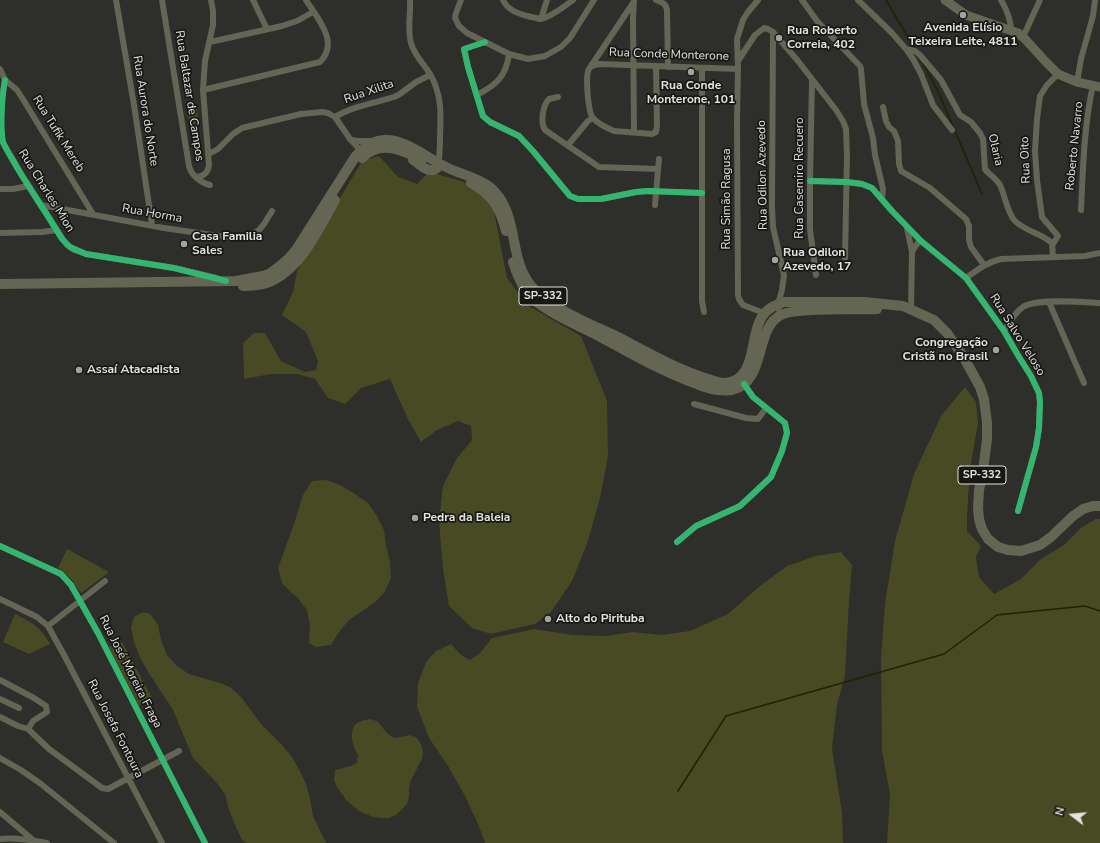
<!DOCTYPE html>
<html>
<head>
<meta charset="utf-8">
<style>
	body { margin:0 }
	#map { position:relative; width:1100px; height:843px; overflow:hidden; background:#2e2e2a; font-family:"Nunito Sans",sans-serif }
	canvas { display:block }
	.north { position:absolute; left:1052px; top:795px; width:40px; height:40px; -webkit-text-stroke:3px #171714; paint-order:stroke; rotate:286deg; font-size:11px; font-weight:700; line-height:16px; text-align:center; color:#e2e2de }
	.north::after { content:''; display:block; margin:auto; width:14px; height:18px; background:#e2e2de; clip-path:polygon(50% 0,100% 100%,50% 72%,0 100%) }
</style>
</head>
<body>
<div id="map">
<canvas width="1100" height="843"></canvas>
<div class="north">N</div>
</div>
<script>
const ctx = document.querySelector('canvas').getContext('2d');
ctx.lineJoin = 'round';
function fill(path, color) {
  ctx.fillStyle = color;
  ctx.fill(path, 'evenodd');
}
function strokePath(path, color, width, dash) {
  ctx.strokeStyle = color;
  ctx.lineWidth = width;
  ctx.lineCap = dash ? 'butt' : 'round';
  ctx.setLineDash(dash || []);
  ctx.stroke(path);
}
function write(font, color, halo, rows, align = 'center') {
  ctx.font = font + ' "Nunito Sans",sans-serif';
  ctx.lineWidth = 3.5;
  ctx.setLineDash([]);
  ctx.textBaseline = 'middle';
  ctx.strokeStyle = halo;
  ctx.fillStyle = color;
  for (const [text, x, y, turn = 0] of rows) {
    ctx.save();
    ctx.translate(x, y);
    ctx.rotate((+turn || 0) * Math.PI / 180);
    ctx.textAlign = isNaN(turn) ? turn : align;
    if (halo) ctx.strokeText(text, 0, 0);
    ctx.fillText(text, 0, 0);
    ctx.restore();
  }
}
fill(new Path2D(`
	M197,106L198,124H189L188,107Z
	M379,156L398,177L417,184L429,172L461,181L474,188L485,197L494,211L507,278L527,305L581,336L607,401L608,456L600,498L587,544L572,581L551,612L535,624L491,634L472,628L449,606L443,569L439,521L443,486L457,458L472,440L471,426L458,421L437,430L421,442L408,419L390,379L361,388L345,404L328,398L315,379L297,374H271L244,379L243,343L254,333H265L281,361L305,372L316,370L318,361L306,332L282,315L293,292L297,271L362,161Z
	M965,387L976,402L978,423L970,469L967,515V531L981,546L976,557L979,577L994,594L1021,579L1041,559L1064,545L1081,528L1096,519H1100V843H887L890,794L882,751L881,657L885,604L895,541L914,474L941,416Z
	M327,480L342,486L355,494L368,503L377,516L384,530L386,546L390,562L391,578L384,593L374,603L349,620L339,632L331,645L316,647L309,643L310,625L307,610L297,597L293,594L282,583L278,568L294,524L303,495L312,481Z
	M67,549L109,572L84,591L81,593C73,582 70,575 58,568Z
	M841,552L852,565L849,601L845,675L837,705L832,749L842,812L843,843H485L478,824L465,796L448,766L429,738L417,707L418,683L426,662L436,651L451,644L461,655L470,660L480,653L492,638L534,629L572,635L606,636L632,632L662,635L690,631L728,614L760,586L787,566L816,556Z
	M143,612L150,614L158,625L161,640L167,655L177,666L189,674L220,683L230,687L242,698L261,724L282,745L292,757L300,771L306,784L310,799L313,816L326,843H247L242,840L235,825L229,810L225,794L216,782L193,758L173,710L147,670L140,657L134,642L131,627L134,617Z
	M15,614C33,623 40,626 50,644L29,654L3,642Z
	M122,642L152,698L139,706L109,647Z
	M369,719L377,721L387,733L394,738L401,737L409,735L416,737L421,744L423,752L422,759L411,780L409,788V797L407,804L396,815L389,818H381L373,817L359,811L346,800L337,787L334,780L335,770L351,766L357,763L358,755C353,748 349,735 354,726C357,722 364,720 369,719Z`), '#474a23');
strokePath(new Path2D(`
	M886,0L915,49
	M922,61L937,89L982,194
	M678,791L726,716L944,654L997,615L1085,606L1100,611`), '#202204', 1.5);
strokePath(new Path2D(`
	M116,0L134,105L152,225
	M162,0L189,166C191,175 201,183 210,185
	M253,0L267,29
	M410,0C411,14 407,29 411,43C414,55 424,64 430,74C442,94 441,115 440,137C440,146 440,155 438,164
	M461,0L456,13L455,18L459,26L467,33L509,54L528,59L545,56L561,47L570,38L594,0
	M503,0C508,11 520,14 531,17C534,17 538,19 540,19C550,18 565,6 573,0
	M656,0C661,2 666,3 667,10L668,67
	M758,0L748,12L743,20L737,39L738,69L737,120L738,295L739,299L743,305L764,313
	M802,0L817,21L860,66L861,69L864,104L873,138L875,155L883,189L882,199
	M858,0L891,32L906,49L913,59L921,74L933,105L952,130
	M1001,0C1007,10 1011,19 1011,31
	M541,19L547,0
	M773,32L772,207L773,227L784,275L782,290L778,304L780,315
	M1023,37L1040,0
	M210,42L282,26L297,21L313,12
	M485,42L464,49L468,67L483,116L490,122L519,136L533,151L570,196L578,199H601L636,192L648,191L702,193
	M906,49L915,51L920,55L941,80L960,115L971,122L980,133L983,139L985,169C989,175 996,178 1000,185C1005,195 1007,213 1015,221C1025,231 1041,233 1052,243L1053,257
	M738,61L755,35L764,28L768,29L773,32L798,61L836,110L843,121L846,129L847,155L845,258
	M591,66L633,3
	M656,66L657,126L656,132L652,134L614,131C607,128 598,124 593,118C588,112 585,75 589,69C591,65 596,65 600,64L738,69
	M702,68V301L704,312
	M0,69L5,80L17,90L24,101L93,214
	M5,80L2,97L1,114V132L2,141L22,175L66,244L74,250L86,254L174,268L217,278
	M812,80L810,181V229L816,275
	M1077,82L1081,59L1093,16L1095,0
	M203,90L320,62C340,42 317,18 306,0
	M477,95C496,85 506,77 509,54
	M558,97L549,99C543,105 540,122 545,130L599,167L658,169
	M883,107L886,121L889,127L894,131L898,141L899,164L901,171L930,188L966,219L969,226V240L971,247L984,265
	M335,117C353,106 375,103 394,97L400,94L416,82L430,75
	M634,132L633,19L634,0
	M352,140L357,141H372
	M568,145L588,121L593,118
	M209,154L218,149L233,134L242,128L301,114L322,112L328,113L335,117L350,139L362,152
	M197,177C205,176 208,172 209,165L203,90L205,61L213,25V11L211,0
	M810,181L847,182L862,184L872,188L892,211L921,241L966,278L1004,331L1019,357L1031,376L1039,393L1040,402L1039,428L1036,447L1018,511
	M0,189H13L28,186
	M41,205L164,228L226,237L241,238L250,236L259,230L264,224L272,211
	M655,205L659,159
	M1081,210C1083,168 1084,126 1093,85
	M907,228L912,252
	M0,233L42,232L57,230
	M1053,244L1058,236L1042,217L1037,180L1035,151L1037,119L1040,96L1047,85L1058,74
	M966,278C977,270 987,262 1001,259L1085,256L1100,253
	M1049,302L1084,383
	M911,310L912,252L917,244L921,241
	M1004,331C1009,323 1015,312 1023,307C1036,298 1083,302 1100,303
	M694,404L746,418L758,419L766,408
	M677,542L696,526L740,506L771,477L782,451L787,433L785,423L753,397L744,384
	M0,546L61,574L71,585L98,633L205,843
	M0,599L37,617L48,626L64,655L162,843
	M48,626L105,581
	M0,680L34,698L46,706L47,712L33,721L28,729
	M0,699L19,708
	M0,717L18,726L28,729L49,749L102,788L108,789L179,751
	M0,758L21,770L41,784L114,843
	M0,812L33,840
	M0,839C16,837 32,840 47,843`), '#646555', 6);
strokePath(new Path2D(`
	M945,0L966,15L1018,33L1025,39L1045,61L1058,74L1077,82L1100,87`), '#656755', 9);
strokePath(new Path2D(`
	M362,158C380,139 402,150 422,160
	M413,160C420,164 429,175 437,168
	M471,183C492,195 500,207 506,231
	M513,262C517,276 522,288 533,299C549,313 579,326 599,336C630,353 661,371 694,383C705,388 719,392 732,390C767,382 754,328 781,315C786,312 793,312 799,311C825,308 851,310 877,309
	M0,284L236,281L263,276L269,274L280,266L288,259L296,250L355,157C364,146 374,139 388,140C408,141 430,160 448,168C461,174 475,177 487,185C492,188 496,193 499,197C518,224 510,262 532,287C538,293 544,298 551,303C571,317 595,326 618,337C647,352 676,369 708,379C713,381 719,383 725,383C759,380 748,333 764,314C769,307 776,305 784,302H864L903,306L934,320L947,333L963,356L980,387L984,399L987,423V439L983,471L979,490L978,508L979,519L982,529L988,539L998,547L1008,550L1021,551L1040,545L1051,537L1073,516L1083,509L1093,506H1100
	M243,286C251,286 260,285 267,283C301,270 318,230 335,200`), '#646553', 10);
strokePath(new Path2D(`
	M485,42L464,49L468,67L483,116L490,122L519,136L533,151L570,196L578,199H601L636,192L648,191L702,193
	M5,80C2,96 0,127 3,142C6,150 12,158 16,166C31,191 47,214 62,239L70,247L86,254L174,268L226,281
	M810,181L847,182L862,184L872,188L892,211L921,241L966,278L1004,331L1019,357L1031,376L1039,393L1040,402L1039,428L1036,447L1018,511
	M677,542L696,526L740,506L771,477L782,451L787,433L785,423L753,397L744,384
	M0,546L61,574L71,585L98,633L205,843`), '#33b770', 6);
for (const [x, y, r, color] of [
	[963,15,4,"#a3a39f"],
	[779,38,4,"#a3a39f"],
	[691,72,4,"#a3a39f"],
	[184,244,4,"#a3a39f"],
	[775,260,4,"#a3a39f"],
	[996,350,4,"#a3a39f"],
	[79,370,4,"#a3a39f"],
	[415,518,4,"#a3a39f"],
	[548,619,4,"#a3a39f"]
]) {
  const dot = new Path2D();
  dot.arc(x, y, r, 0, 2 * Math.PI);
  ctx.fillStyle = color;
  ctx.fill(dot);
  strokePath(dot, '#171714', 1.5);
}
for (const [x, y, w] of [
	[543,296,48],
	[982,475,48]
]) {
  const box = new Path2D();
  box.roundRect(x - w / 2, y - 9, w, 18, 3);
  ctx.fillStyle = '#171714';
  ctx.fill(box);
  strokePath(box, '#e2e2de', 1);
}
write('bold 11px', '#e2e2de', null, [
	["SP-332",543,296],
	["SP-332",982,475]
]);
write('bold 12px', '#e2e2de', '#171714', [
	["Avenida Elísio",963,28,"center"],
	["Teixeira Leite, 4811",963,42,"center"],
	["Rua Roberto",787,31],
	["Correia, 402",787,45],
	["Rua Conde",691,86,"center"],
	["Monterone, 101",691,100,"center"],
	["Casa Familia",192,237],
	["Sales",192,251],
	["Rua Odilon",783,253],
	["Azevedo, 17",783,267],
	["Congregação",988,343,"right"],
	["Cristã no Brasil",988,357,"right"],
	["Assaí Atacadista",87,370],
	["Pedra da Baleia",423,518],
	["Alto do Pirituba",556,619]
], 'left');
write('12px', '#e2e2de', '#171714', [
	["Rua Conde Monterone",669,55,2],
	["Rua Xilita",369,92,-19],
	["Rua Baltazar de Campos",189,96,81],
	["Rua Aurora do Norte",145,111,81],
	["Rua Tufik Mereb",58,134,58],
	["Roberto Navarro",1075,146,-84],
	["Olaria",995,150,77],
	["Rua Oito",1026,160,-92],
	["Rua Odilon Azevedo",763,175,-91],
	["Rua Casemiro Recuero",800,178,-90],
	["Rua Charles Mion",46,191,58],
	["Rua Simão Ragusa",727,199,-90],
	["Rua Horma",152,214,10],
	["Rua Salvo Veloso",1017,335,58],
	["Rua José Moreira Fraga",130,672,63],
	["Rua Josefa Fontoura",115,729,63]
]);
</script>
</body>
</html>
